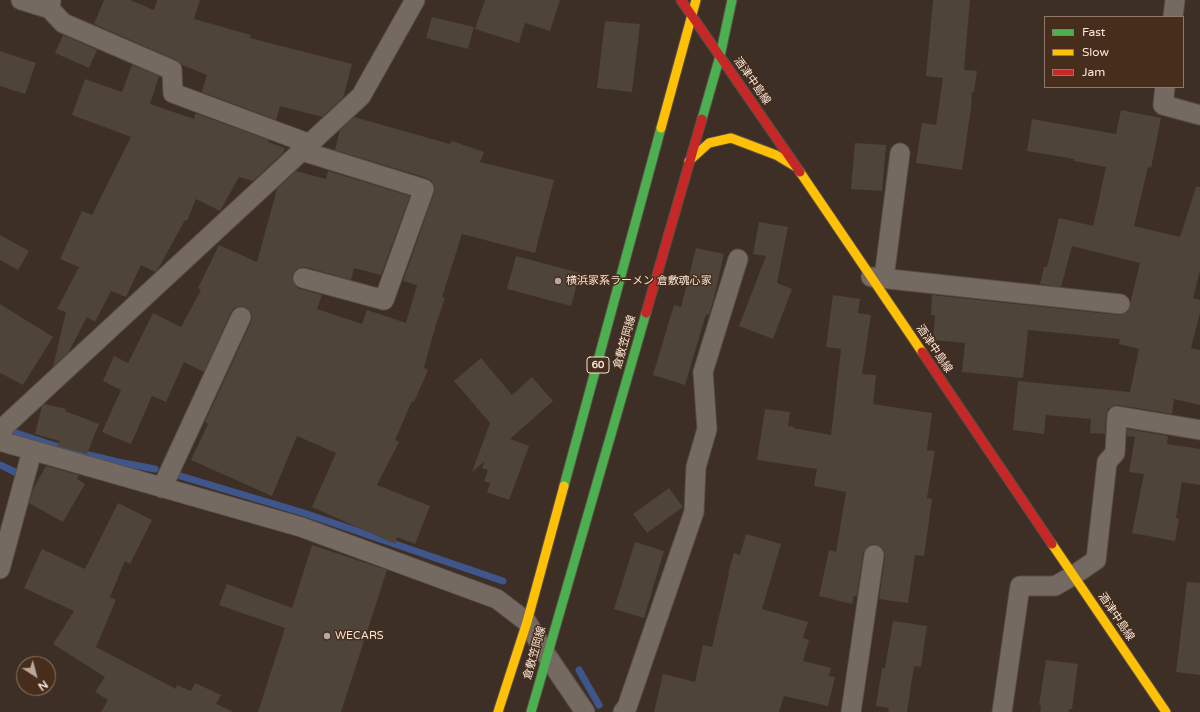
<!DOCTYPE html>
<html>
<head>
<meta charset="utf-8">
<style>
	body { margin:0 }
	#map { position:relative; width:1200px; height:712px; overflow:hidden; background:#3d2f25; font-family:"Varela Round",sans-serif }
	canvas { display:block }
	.legend { position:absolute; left:1044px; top:16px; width:140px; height:72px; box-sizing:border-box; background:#472d1b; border:1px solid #8e7868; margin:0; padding:5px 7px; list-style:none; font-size:12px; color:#f8e8dc }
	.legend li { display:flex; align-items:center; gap:8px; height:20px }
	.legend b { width:20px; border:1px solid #8e7868 }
	.north { position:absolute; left:16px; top:656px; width:40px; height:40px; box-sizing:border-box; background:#472d1b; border:1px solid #8e7868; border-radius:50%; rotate:144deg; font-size:11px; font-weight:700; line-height:16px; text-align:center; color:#f8e8dc }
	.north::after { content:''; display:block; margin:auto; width:14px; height:18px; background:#b7a79c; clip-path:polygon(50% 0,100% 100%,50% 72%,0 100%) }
</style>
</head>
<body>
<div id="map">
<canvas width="1200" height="712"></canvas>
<ul class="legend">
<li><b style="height:5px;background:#4caf50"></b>Fast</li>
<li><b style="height:5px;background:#ffc107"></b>Slow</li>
<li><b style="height:5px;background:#c62828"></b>Jam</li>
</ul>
<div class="north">N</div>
</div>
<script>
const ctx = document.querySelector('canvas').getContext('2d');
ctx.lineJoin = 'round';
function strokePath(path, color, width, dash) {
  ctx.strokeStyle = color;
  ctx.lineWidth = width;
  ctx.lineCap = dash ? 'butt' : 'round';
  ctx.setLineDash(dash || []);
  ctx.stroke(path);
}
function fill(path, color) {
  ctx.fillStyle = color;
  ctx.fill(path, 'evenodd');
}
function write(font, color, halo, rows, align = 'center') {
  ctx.font = font + ' "Varela Round","Noto Sans JP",sans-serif';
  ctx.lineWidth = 3;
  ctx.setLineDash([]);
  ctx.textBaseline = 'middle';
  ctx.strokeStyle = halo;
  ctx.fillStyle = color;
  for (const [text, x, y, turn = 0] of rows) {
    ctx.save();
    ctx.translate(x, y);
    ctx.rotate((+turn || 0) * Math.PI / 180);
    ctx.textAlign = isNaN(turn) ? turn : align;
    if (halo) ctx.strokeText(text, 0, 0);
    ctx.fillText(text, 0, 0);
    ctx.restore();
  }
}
strokePath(new Path2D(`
	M16,433C61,449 108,461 155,469
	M0,465L17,473
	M177,475L304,513L503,581
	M579,670L599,705`), '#3f568c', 7);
fill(new Path2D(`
	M104,0H130L154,10L157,0H200L194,19L251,35L250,38L352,64L343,98L322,117L280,106L276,120L202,92L207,75L182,65L176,60L94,24Z
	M485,0H560L550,31L525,23L519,43L475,29Z
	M933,0H970L964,70L977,71L974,92H972L971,108L962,170L916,163L922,123L936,125L943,78L926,76Z
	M432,17L474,27L468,49L426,38Z
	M605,21L640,24L632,92L597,88Z
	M63,35L97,50L89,68L55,53Z
	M0,51L36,63L25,94L0,86Z
	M132,65L159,76L150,104L194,119L195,113L269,140L268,142L285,148L283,153L253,181L239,177L220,211L196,199L187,221L185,220L158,269L155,272L141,265L126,297L111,291L95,322L87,317L68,353L53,367L66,312L57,309L79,267L60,259L82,211L92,215L131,137L72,115L85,79L122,92Z
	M1121,110L1161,118L1151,168L1148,167L1134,226L1180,237L1196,187H1200V270L1193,298L1200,300V313L1191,348L1200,350V405L1174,399L1172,414L1119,405L1113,406L1108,409L1106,415L1105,434L1090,433L1091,419L1046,415L1044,434L1013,430L1018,381L1130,392L1139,349L1119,344L1120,339L1028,330L1023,378L962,372L965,343L933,340L935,315H931L932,295L1119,315L1128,312L1140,263L1072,246L1061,287L1040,284L1044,267H1047L1059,218L1093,226L1106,167L1074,161V159L1027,151L1032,119L1116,134Z
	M354,117L450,144L452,141L484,152L480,162L554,180L535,253L462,234L442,297L445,298L436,324L424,368L428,370L414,402L412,401L395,440L399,442L377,485L430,506L415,544L397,537L395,544L312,507L336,453L297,436L272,496L191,460L208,424L205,422L251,322L252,316L250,311L245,307L240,306L234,308L231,312L204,372L184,362L166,402L152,396L131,444L102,432L121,390L103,381L114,356L128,363L153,313L181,327L201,290L198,288L219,245L257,262L277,189L296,171L326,179L328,171L410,196L381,275L354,268L351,280L306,267H301L296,270L292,276L293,281L296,286L300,289L322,295L317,309L362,324L367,310L406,323L417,285L403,281L434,193L435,187L432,181L427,178L335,150L340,130Z
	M855,143L886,145L882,191L851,189Z
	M759,222L788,227L777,283L792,289L773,339L739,326L766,256L753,254Z
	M0,235L29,251L18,270L0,260Z
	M696,248L724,254L713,302L709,315L706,314L685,385L653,375L674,305L681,307Z
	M516,256L580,273L571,306L507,289Z
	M833,295L860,299L858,313L871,315L862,374L876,375L873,404L932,413L927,450L935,451L927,498L932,499L924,556L915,555L908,603L879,599L885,556L884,551L881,547L875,544L870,545L866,548L863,553L857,596H854L852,604L819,596L829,550L836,552L846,492L814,486L817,469L757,460L765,409L790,412L788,426L794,427L793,428L831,435L841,349L826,347Z
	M0,304L53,337L23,385L0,373Z
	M481,358L512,395L532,377L553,401L510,439L529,446L509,500L487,492L490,483L484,481L488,470L482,468L485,461L472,472L490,423L454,381Z
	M45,404L66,409L65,411L99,424L87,454L57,446L60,441L35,434L42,406Z
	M1127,429L1168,436L1167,444L1200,449V485L1182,482L1176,518L1179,519L1175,541L1132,533L1144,474L1129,472L1135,437L1127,436Z
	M46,466L79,475L77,479L85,484L63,522L29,503L33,489Z
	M669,488L683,507L647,533L633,514Z
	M118,503L152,520L130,564L125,561L110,597L116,600L96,647L176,689L177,685L191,691L195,683L221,695L216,704L234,712H101L108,700L95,692L105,677L53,644L74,611L24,588L42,549L85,569Z
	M746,534L781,544L762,609L808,622L803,638L809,640L803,661L831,668L829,676L835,677L828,706L784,696L779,712H654L663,674L695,682L703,645L712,647L729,573H728L734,553L740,555Z
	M635,542L664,551L644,618L614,609Z
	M312,545L387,570L341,712H258L285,628L219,605L227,584L292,608Z
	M1187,582L1200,583V675L1176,672Z
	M893,621L927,626L921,667L914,666L907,712H888L889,708L876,706L882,668H885Z
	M1046,660L1078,664L1072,709H1069V712H1040L1041,705H1039Z`), '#4e443a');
const street = new Path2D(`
	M21,0L50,9
	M51,0L50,9L63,23L172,70L173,93L310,144
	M1173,17L1175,0
	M1165,87L1163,105L1200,115
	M302,151L424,189L384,300L303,278
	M871,277L1120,304
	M884,278L900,153
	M0,433L7,424L361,96L415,0
	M0,441L301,527L497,599L527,622L547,656L585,712
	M162,488L241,317
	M0,569L32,451
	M623,712L627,707L694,512L696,467L707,429L703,372L738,259
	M851,712L874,555
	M1002,712L1020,586H1055L1074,575L1096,560L1107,462L1115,453L1117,416L1200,430`);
const fast = new Path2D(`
	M702,119L720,56L732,0
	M564,486L661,128
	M531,712L646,313`);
const slow = new Path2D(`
	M661,128L696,0
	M689,161L709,143L731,138L776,155L796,167
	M800,172L922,352
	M1052,544L1166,712
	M498,712L527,622L564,486`);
const jam = new Path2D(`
	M681,0L800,172
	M646,313L702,119
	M922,352L1052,544`);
strokePath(street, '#594e44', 21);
strokePath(fast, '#594e44', 11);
strokePath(slow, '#594e44', 11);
strokePath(jam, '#594e44', 11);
strokePath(street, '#756a62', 19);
strokePath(fast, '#4caf50', 9);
strokePath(slow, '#ffc107', 9);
strokePath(jam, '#c62828', 9);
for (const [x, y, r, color] of [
	[558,281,4,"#b7a79c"],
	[327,636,4,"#b7a79c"]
]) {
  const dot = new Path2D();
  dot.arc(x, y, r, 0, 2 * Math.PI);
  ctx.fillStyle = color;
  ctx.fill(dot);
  strokePath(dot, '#472d1b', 1.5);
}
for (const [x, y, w] of [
	[598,365,22]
]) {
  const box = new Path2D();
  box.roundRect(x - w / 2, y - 8, w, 16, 3);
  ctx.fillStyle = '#472d1b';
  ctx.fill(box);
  strokePath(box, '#f8e8dc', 1);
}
write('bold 10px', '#f8e8dc', null, [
	["60",598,365]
]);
write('11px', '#f8e8dc', '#472d1b', [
	["酒津中島線",752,81,55],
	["倉敷笠岡線",625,342,-74],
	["酒津中島線",934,349,56],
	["酒津中島線",1116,617,56],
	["倉敷笠岡線",535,653,-74]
]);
write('11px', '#f8e8dc', '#472d1b', [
	["横浜家系ラーメン 倉敷魂心家",566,281],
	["WECARS",335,636]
], 'left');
</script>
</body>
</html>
